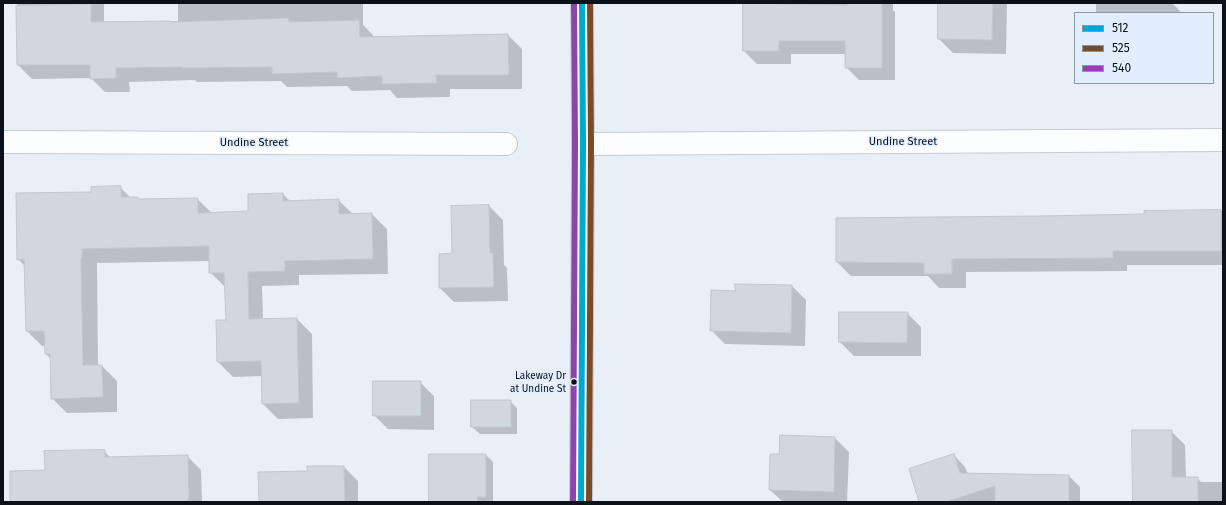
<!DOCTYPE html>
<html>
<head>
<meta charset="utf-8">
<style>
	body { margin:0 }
	#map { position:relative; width:1226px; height:505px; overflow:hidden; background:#e8eff7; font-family:"Fira Sans",sans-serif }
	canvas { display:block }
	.frame { position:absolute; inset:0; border:4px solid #0b121a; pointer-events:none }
	.legend { position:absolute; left:1074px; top:12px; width:140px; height:72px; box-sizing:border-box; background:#e2eefd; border:1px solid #8c96a2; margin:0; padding:5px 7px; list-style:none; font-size:12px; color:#0b121a }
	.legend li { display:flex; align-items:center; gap:8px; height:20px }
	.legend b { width:20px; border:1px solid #8c96a2 }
</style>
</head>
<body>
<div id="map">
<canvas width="1226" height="505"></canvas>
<div class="frame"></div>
<ul class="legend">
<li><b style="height:5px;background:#00a9ce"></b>512</li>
<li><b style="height:5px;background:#7a4b2a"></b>525</li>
<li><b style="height:5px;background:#8e44ad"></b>540</li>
</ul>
</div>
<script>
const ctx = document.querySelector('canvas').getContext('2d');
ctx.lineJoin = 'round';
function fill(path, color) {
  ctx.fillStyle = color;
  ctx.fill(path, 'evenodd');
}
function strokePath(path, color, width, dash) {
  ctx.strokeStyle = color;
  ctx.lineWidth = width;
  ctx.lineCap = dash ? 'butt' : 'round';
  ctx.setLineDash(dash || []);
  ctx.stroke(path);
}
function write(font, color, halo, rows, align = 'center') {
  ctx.font = font + ' "Fira Sans",sans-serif';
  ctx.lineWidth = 3;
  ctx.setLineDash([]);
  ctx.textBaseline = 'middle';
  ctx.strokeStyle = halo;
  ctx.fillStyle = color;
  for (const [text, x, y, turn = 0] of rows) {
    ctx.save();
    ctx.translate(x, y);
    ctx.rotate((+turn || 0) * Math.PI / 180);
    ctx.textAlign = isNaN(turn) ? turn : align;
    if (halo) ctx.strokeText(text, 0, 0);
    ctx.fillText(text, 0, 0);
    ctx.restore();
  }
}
fill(new Path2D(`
	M17,3H104V23L178,21V3H363V25L373,35V38L508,35L522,49V89H450V97L397,98L390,90L352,91L347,86L287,87L281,81L197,82L195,80L129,82L130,92H105L91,78L32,79L18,65Z
	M744,3H893V10L895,12V80H859L846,67V54H791V64H757L744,51Z
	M939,3H1007L1006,54L953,53L939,39Z
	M1096,3H1172L1182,13H1096Z
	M120,187L131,198H137L139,200L197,199L212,213L249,212L283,194L290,201L338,200L353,214H372L387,229L388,274L299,275V285L262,286L263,320L297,319L312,334L313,418L278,419L263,404L262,376L233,377L218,362L227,321L226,288L210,272V261L97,263L98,366H102L117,381V412L67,413L52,398L51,359L46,354L45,346H42L27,331L25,266L18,259L92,193Z
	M489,206L503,220L504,265L507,268L508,301L454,302L440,288L453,254Z
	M1223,211V265H1127V271L966,272V288H939L928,276H851L837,262L1145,215V212Z
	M792,286L806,300L805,346L725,344L711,330L736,292Z
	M907,313L921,327V356H854L840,342Z
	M420,382L434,396V430L388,429L374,415Z
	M510,401L517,408V434H480L472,427Z
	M1171,431L1185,445L1186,478H1197L1201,482H1223V502H1134Z
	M835,438L849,452L847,502H783L770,490L780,455Z
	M104,451L111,458L187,456L201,470L202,502H11L46,471Z
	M486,455L493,462V502H430Z
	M954,455L965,467L968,474L1069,476L1080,487V502H996V501L992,502H920Z
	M344,467L358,481V502H260L308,472Z`), '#0003');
const building = new Path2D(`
	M743,3L847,5V3H882V68H845V41H779V51H743Z
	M938,3H993L992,40L938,39Z
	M91,4V22L170,21V22L288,18L289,22L359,20L360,37L508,34L509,75H436L437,83L382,84V76L337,78V72L272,74V67L182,68V67L116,68V78L90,79V65H17L16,6Z
	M121,186V197H138V199L198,198V213L248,211V194L283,193V201L339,199V214L372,213L373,259L285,261V271L248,272L249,319L297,318L299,403L262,404L261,361L217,362L216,320H226L224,273H209V246L82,249V258H81L83,365H102L103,397L51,399L50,354H45L44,331H26L24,259L17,260L16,193L91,192V187Z
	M489,205L490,253H493L494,287L439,288V254L452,253L451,206Z
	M1221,210V251H1113V258L952,259V274H924V263L836,262V218L1039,216L1144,214V211Z
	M735,284L792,285L791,333L710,331L711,290L735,291Z
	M839,312H908L907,343L839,342Z
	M373,381H421V416H373Z
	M471,400H511V427H471Z
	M1132,430H1172V477H1198V502H1133Z
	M780,435L835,437L834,492L769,490L770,454H779Z
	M105,450V457L188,455L189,500H187V502H10V471L45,470L44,451Z
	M429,454H486V497H477L478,502H429Z
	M954,454L960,473L1069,475V502H995V486L946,502H919L909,469Z
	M307,466H344L345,502H259L258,472L307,471Z`);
fill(building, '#d0d7df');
strokePath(building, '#bfc6ce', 1);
const street = new Path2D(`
	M3,142L506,144
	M583,144L1223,140`);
const secondary = new Path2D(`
	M581,502L583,144L582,3`);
strokePath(street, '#c5ccd4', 24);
strokePath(secondary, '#c5ccd4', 24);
strokePath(street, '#fcfdfe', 22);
strokePath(secondary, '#fcfdfe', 22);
strokePath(new Path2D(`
	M581,502L583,144L582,3`), '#00a9ce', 6);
strokePath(new Path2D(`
	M589,502L591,144L590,3`), '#7a4b2a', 6);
strokePath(new Path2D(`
	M573,502L575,144L574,3`), '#8e44ad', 6);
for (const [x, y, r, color] of [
	[574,382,3.5,"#0b121a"]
]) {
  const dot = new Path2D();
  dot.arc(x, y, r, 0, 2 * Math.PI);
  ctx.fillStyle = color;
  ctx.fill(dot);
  strokePath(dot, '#e2eefd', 1.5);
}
write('10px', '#0b121a', '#e2eefd', [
	["Lakeway Dr",566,376],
	["at Undine St",566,389]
], 'right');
write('11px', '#0b121a', '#e2eefd', [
	["Undine Street",903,142],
	["Undine Street",254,143]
]);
</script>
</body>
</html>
